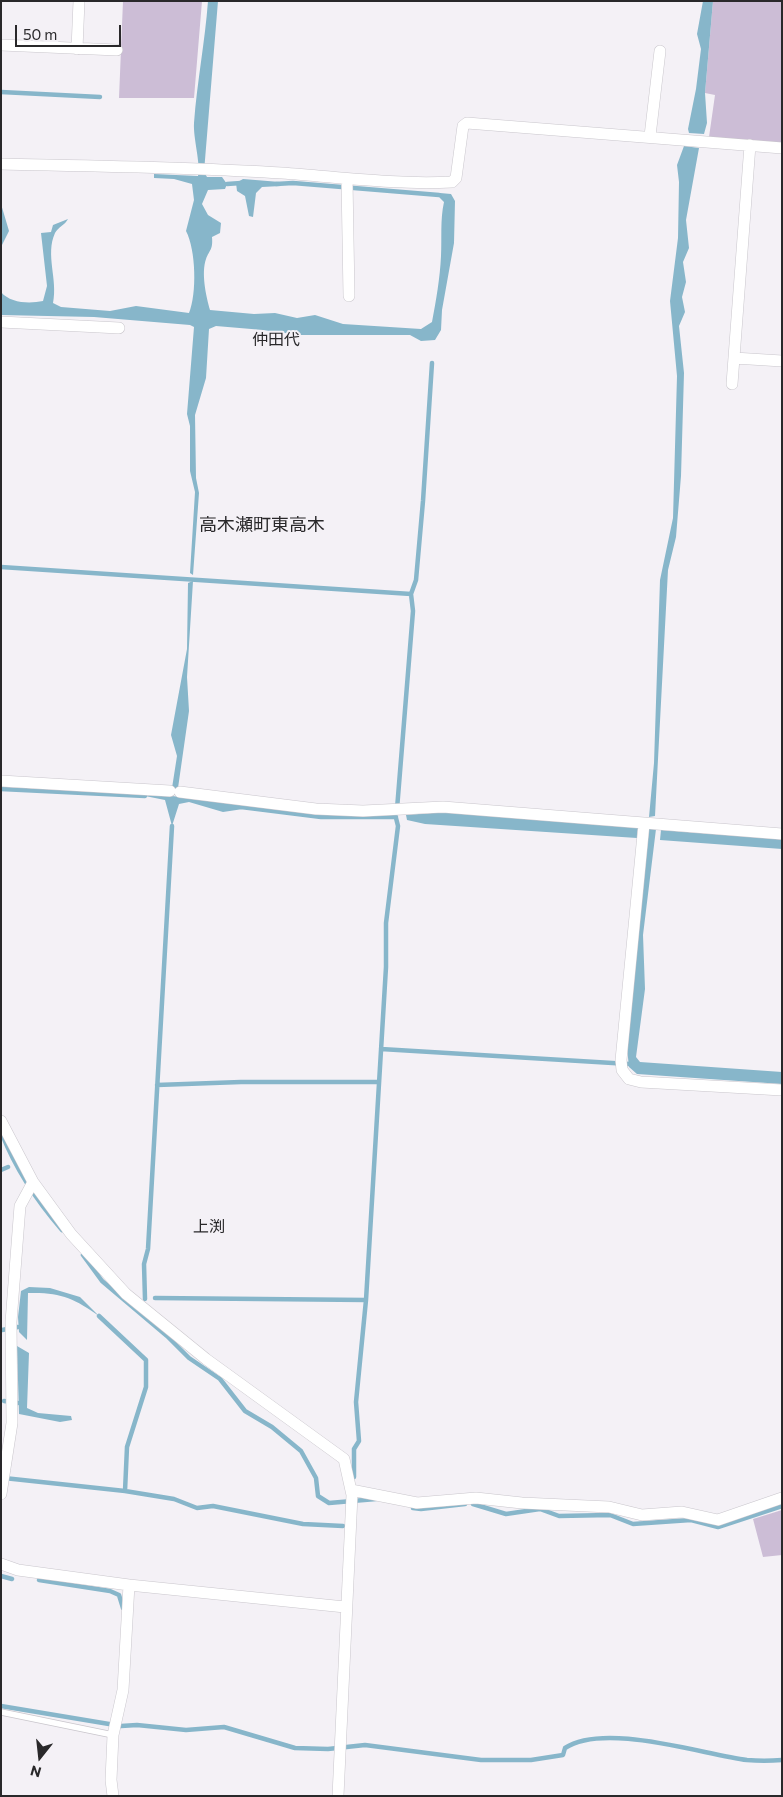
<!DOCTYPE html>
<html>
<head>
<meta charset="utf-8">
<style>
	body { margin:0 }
	#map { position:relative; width:783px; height:1797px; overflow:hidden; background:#f4f1f6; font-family:Commissioner,sans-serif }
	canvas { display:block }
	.frame { position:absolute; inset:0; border:2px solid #29282a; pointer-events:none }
	.north { position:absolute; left:15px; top:1732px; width:50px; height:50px; -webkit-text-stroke:4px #f4f1f6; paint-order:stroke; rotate:196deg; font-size:14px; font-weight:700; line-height:20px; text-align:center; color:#29282a }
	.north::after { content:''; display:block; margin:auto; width:18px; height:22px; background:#29282a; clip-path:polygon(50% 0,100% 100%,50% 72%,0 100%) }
	.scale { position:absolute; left:15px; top:25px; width:106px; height:22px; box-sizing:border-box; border:2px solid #29282a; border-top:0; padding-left:6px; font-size:15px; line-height:18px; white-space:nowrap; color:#29282a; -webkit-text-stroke:4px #f4f1f6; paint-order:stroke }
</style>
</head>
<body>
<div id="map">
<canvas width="783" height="1797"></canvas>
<div class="frame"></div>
<div class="north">N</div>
<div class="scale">50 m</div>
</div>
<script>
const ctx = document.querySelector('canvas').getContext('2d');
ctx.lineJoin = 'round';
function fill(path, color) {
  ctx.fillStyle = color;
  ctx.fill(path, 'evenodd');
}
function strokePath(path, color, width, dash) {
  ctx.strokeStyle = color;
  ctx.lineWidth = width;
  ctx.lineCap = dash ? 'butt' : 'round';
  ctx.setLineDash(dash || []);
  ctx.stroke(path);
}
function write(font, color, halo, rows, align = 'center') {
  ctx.font = font + ' Commissioner,"Noto Sans JP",sans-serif';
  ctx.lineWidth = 4;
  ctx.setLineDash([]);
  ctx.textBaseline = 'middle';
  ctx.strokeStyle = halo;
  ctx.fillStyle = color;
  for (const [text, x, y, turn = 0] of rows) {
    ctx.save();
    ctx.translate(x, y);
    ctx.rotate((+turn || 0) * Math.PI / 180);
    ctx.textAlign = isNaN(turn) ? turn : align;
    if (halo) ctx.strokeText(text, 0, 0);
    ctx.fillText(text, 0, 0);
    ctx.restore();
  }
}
fill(new Path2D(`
	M123,1H202L194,98H119Z
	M713,1H782V143L709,137L715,95L705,93Z
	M782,1510V1555L763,1557L753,1519Z`), '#ccbdd6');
fill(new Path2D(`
	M208,1H218L204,172L207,177H222L227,184L225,189L208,190L202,204L208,215L221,223L220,233L212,237C213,250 210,249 206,259C201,273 206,296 210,310L254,314L275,313L297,318L315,315L343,324L421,329L432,322C436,301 440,278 441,256C442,238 440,220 444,202L439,197L440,193L451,194L455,201L454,243L442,310L441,330L435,340L421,341L410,335H299L263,330L216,326L209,329L206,378L195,415L196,478L199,493L193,575L190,573L195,492L190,471V426L187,414L194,327L190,325L94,317L1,315V292C10,303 29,304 43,301L47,286L41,233L51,232L53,225L68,219C65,225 58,227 55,233C45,255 58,279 53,303L61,307L110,311L136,306L189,313C197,294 196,250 186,231L194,200L192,184L174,179L154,178V174L198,176C201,164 193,138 194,123C197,82 205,42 208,1Z
	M703,1H713L705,93L707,123L704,134L689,133L688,129L696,89L701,49L697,34Z
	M684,146L699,148L686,220L689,248L683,262L686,282L682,297L685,312L679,326L684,373L681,476L676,537L668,570L655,816L649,817L654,763L660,580L673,518L677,376L670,301L678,238L679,182L677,165Z
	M243,179L280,182L281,186L262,187L256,193L253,217L249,216L245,196L237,191L236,183Z
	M1,204L9,231L1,247Z
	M193,581L187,677L189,711L178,788H172L177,756L171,735L187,649L188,583Z
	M155,794L240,804L243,809L223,812L189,802L179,804L172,826L165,800L145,796Z
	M444,812L638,827L637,838L425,824L407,820L406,815Z
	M649,828L656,829L643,935L645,989L636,1057L640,1062L782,1072V1084L637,1074L629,1067L627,1048Z
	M661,830L782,839V849L660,840Z
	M29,1287L50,1288L80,1297L99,1316C74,1298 60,1292 28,1293L27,1340L19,1332L18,1317L21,1291Z
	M17,1346L29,1353L27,1408L38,1413L71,1416L72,1420L60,1422L19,1414Z`), '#87b6ca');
strokePath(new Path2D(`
	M1,92L100,97
	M227,184L241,183
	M276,184L293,183L439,195
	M1,567L411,594
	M1,789L145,796
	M241,807L321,817H396
	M397,809L413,611L411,594L416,580L423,501L432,363
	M381,1049L629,1064
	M157,1085L241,1082H379
	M2,1134C16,1170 36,1200 62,1230
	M1,1170L8,1167
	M83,1255L102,1281L167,1336L189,1358L220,1379L245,1411L272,1427L301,1451L316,1478L318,1496L329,1503L376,1499
	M155,1298L366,1300
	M145,1299L144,1264L148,1249L172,826
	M99,1316L146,1360V1387L127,1447L125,1491
	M2,1330L18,1327
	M4,1401L18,1403
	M354,1477V1449L359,1441L356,1402L366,1300L386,967V923L398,826L396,818
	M4,1478L125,1491L174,1499L197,1508L213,1506L303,1524L343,1526
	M473,1504L506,1514L540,1509L559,1516L610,1515L633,1524L691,1520L718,1527L782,1506
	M413,1508L421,1509L465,1504
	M1,1576L12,1579
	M39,1580L110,1591L119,1595L123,1608
	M1,1706L121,1726L137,1725L186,1730L224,1727L295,1748L328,1749L365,1745L481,1760H531L563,1755L565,1748C605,1722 701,1754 747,1760C758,1761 770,1761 782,1760`), '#87b6ca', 4.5);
const service = new Path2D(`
	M1,1712L113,1735`);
const minor = new Path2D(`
	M1,45L117,50
	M77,49L79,1
	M650,136L660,51
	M1,164C95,166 189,167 282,173C339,177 395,185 452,182L456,178L463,126L467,123L782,148
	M347,180L349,296
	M1,322L119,328
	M734,358L782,361
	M732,384L750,145
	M1,781L170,791
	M180,792L316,809L363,811L443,807L782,834
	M644,824L621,1060L622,1070L629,1079L641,1082L782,1090
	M1,1121L33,1182L71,1234L126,1294L206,1359L344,1459L352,1495L338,1796
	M351,1490L417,1503L476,1498L522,1503L609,1507L642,1515L682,1512L718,1520L782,1498
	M1,1494L12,1423L11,1322L20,1206L33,1182
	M1,1564L18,1570L129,1585L123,1690L113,1735L111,1780L113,1796
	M129,1585L345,1607`);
strokePath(service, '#c9c6cc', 7);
strokePath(minor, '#c9c6cc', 12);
strokePath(service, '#fff', 5.5);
strokePath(minor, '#fff', 11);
write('16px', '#29282a', '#f4f1f6', [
	["仲田代",276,340],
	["上渕",209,1227]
]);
write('18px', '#29282a', '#f4f1f6', [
	["高木瀬町東高木",262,525]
]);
</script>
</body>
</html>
